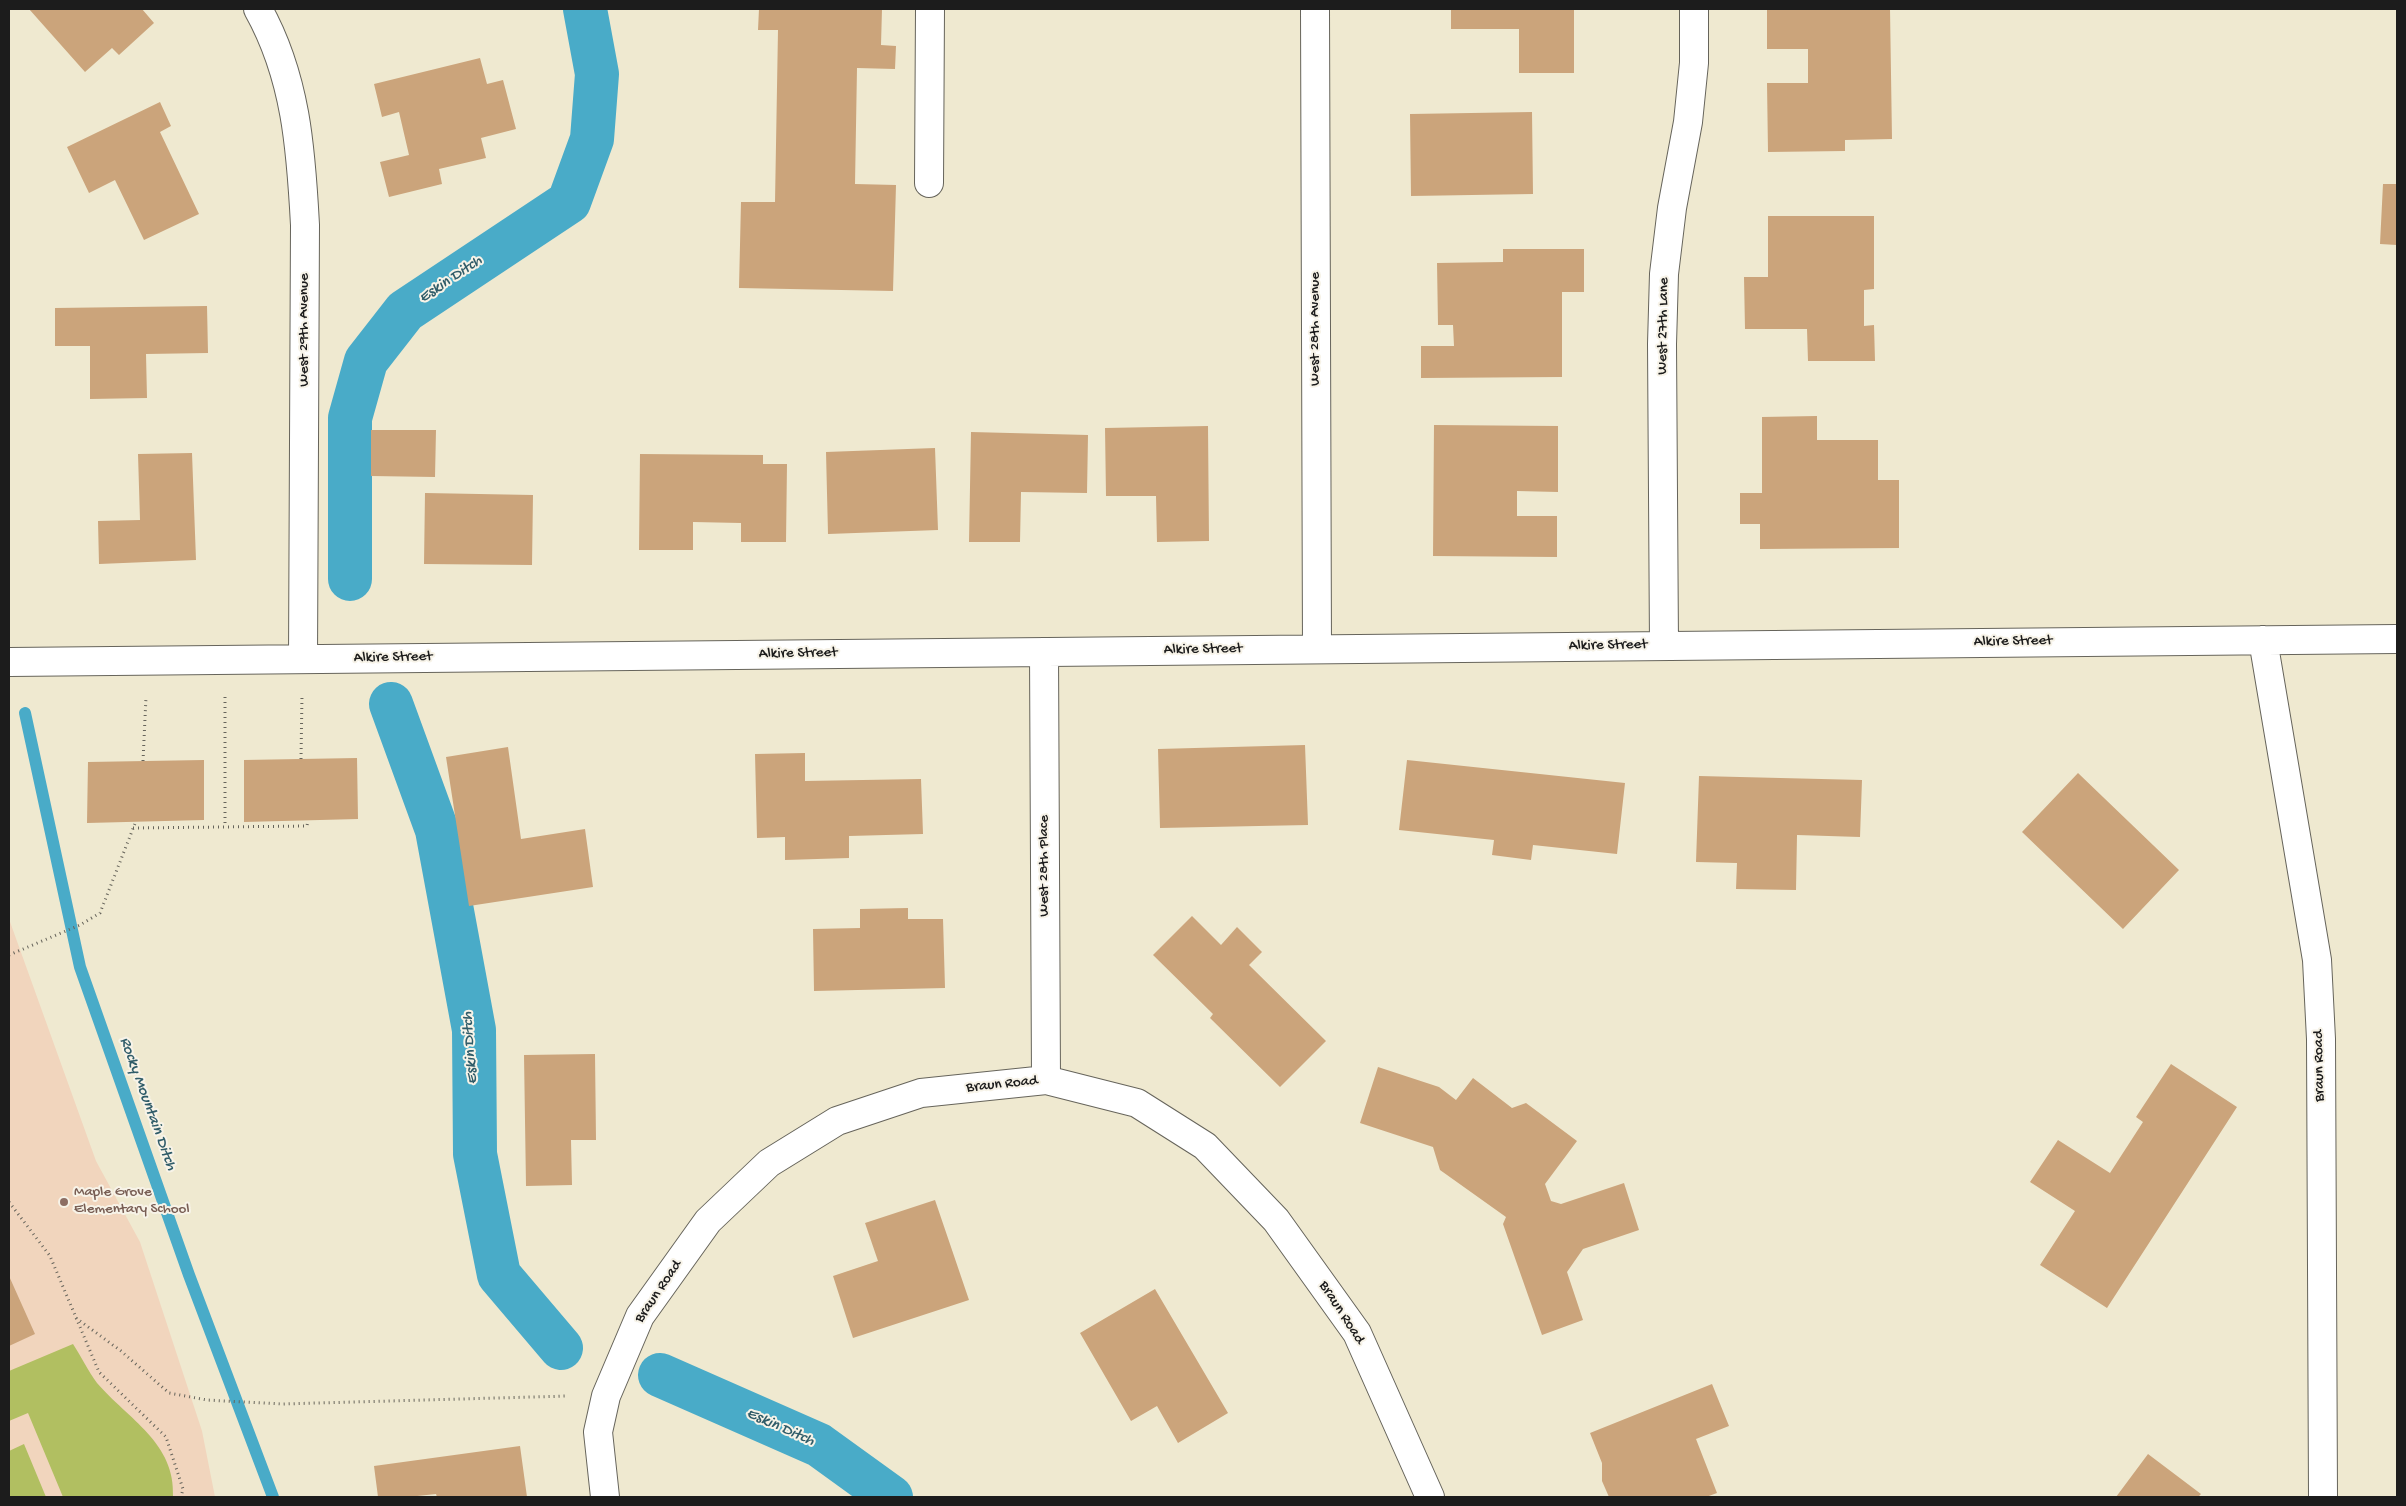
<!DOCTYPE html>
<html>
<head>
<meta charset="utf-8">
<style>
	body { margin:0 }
	#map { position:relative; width:2406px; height:1506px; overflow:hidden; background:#efe9d0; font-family:"Gochi Hand",sans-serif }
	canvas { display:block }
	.frame { position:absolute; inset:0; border:10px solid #1c1c1c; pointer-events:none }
</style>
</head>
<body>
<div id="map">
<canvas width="2406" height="1506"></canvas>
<div class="frame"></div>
</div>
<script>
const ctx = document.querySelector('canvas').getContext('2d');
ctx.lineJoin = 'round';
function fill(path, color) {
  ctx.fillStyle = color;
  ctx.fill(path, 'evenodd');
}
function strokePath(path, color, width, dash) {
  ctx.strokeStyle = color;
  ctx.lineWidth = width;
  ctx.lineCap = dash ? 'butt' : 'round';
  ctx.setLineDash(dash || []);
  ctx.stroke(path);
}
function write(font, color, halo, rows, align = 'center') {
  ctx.font = font + ' "Gochi Hand",sans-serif';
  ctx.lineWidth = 4;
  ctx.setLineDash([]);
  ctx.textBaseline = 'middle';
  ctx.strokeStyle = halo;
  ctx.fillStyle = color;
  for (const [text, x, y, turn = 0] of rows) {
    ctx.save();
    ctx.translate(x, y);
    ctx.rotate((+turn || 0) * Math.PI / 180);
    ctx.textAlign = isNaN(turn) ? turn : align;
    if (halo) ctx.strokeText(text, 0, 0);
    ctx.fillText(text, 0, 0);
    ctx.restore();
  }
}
fill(new Path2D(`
	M9,919L96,1161L140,1242L202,1431L215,1497H9Z`), '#f1d5bd');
fill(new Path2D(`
	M73,1344C81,1356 88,1371 97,1383C128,1419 176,1443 173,1497H63L28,1413L9,1421V1371Z
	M24,1444L46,1497H9V1451Z`), '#b1bf61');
strokePath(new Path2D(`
	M25,713L80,967L189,1275L273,1497`), '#49abc8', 12);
strokePath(new Path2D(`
	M350,579V418L366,361L405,311L569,202L592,139L597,74L585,9
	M391,704L437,830L474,1030L475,1154L499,1275L561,1348
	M660,1375L819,1445L891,1497`), '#49abc8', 44);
fill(new Path2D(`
	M29,9H142L154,23L119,55L112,48L85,72Z
	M759,9H882L881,45L896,46L895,69L857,68L855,184L896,185L893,291L739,288L741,202H775L778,30H758Z
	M1451,9H1574V73H1519V29H1451Z
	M1767,9H1890L1892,139L1845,140V151L1768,152L1767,83H1808V49H1767Z
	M480,58L487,84L503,80L516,129L481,138L486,158L439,169L442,184L389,197L380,162L409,155L399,112L382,117L374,84Z
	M160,102L171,126L160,132L199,214L144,240L115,180L89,193L67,147Z
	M1532,112L1533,194L1411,196L1410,114Z
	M2383,184H2397V245L2380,244Z
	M1768,216H1874V289L1864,290V326L1874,325L1875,361H1808L1807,329H1745L1744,277H1768Z
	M1503,249H1584V292H1562V377L1421,378V346H1454L1453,325H1438L1437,263L1503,262Z
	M207,306L208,353L146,354L147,398L90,399V346H55V308Z
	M1817,416V440H1878V480H1899V548L1760,549V524H1740V493H1762V417Z
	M1434,425L1558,426V492L1517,491V516H1557V557L1433,556Z
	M1208,426L1209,541L1157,542L1156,496H1106L1105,428Z
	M371,430H436L435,477L371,476Z
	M971,432L1088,435L1087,493L1021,492L1020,542H969Z
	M935,448L938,530L828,534L826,452Z
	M192,453L196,560L99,564L98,521L140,520L138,454Z
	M640,454L763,455V464H787L786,542H741V523L693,522V550H639Z
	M425,493L533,495L532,565L424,564Z
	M1305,745L1308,825L1160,828L1158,749Z
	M508,747L521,839L585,829L593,887L469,906L446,757Z
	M805,753V781L921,779L923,834L849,836V858L785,860V837L757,838L755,754Z
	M357,758L358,819L244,822V760Z
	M204,760V820L87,823L88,762Z
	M1407,760L1625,783L1617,854L1533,845L1531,860L1492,855L1494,840L1399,830Z
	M2078,773L2179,870L2123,929L2022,832Z
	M1699,776L1862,780L1860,837L1797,835L1796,890L1736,889L1737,863L1696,862Z
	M908,908V919H943L945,988L814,991L813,929L860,928V909Z
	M1192,916L1221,945L1237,927L1262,952L1249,965L1326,1041L1280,1087L1210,1018L1213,1014L1153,955Z
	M595,1054L596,1140H571L572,1185L526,1186L524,1055Z
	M2171,1064L2237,1107L2107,1308L2040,1265L2075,1211L2030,1182L2058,1140L2110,1173L2143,1122L2136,1117Z
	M1378,1067L1439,1087L1456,1100L1473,1078L1512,1108L1526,1103L1577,1141L1545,1184L1551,1201L1561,1204L1624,1183L1639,1230L1583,1249L1567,1272L1583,1320L1542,1335L1503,1224L1506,1217L1440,1170L1433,1147L1360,1123Z
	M935,1200L969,1300L853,1338L833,1276L878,1261L865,1223Z
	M9,1276L35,1334L9,1346Z
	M1155,1289L1228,1413L1178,1443L1157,1406L1131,1421L1080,1333Z
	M1712,1384L1729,1426L1696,1439L1717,1493L1706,1497H1609L1602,1481V1463L1590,1433Z
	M520,1446L527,1497H437L436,1494L408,1497H378L374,1466Z
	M2148,1454L2201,1494L2198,1497H2116Z`), '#cba47b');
const minor = new Path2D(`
	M258,9C296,77 301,149 305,225L303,659
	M1315,9L1317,649
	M929,183L930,9
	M2263,640L2317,960L2321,1039L2323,1497
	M1664,646L1662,344L1664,274L1672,208L1688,122L1694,63V9
	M1044,652L1046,1080
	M9,662L2397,639
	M605,1497L598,1432L606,1396L640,1316L708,1221L769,1163L837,1121L921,1093L1046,1080L1137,1103L1205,1146L1276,1220L1357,1333L1430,1497`);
strokePath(minor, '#66645b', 30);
strokePath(new Path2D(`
	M225,697V826
	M301,759L302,694
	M143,761L146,697
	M133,828L307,826L308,820
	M9,955L80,925L100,913L136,821
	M9,1202L50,1256L99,1372L166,1437L183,1489L181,1497
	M76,1318L121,1351L169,1393L207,1400L282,1404L568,1396`), '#66645b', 3, [1, 4]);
strokePath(minor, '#fff', 28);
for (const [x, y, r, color] of [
	[64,1202,5,"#8d6e63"]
]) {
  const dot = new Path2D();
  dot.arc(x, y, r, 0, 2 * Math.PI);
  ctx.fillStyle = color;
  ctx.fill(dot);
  strokePath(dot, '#f7f3e8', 2);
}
write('15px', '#1c1c1c', '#f7f3e8', [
	["West 27th Lane",1664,326,-89],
	["West 28th Avenue",1316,329,-90],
	["West 29th Avenue",305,330,-90],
	["Alkire Street",2013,642,-1],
	["Alkire Street",1608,646,-1],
	["Alkire Street",1203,650,-1],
	["Alkire Street",798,654,-1],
	["Alkire Street",393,658,-1],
	["West 28th Place",1045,866,-90],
	["Braun Road",2320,1066,-91],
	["Braun Road",1002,1085,-6],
	["Braun Road",659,1292,-56],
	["Braun Road",1341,1313,57]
]);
write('15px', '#785e54', '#f7f3e8', [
	["Maple Grove",74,1193],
	["Elementary School",74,1210]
], 'left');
write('italic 16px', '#305c69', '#f7f3e8', [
	["Eskin Ditch",451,280,-34],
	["Eskin Ditch",471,1048,-94],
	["Rocky Mountain Ditch",147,1104,70],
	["Eskin Ditch",780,1428,24]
]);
</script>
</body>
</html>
